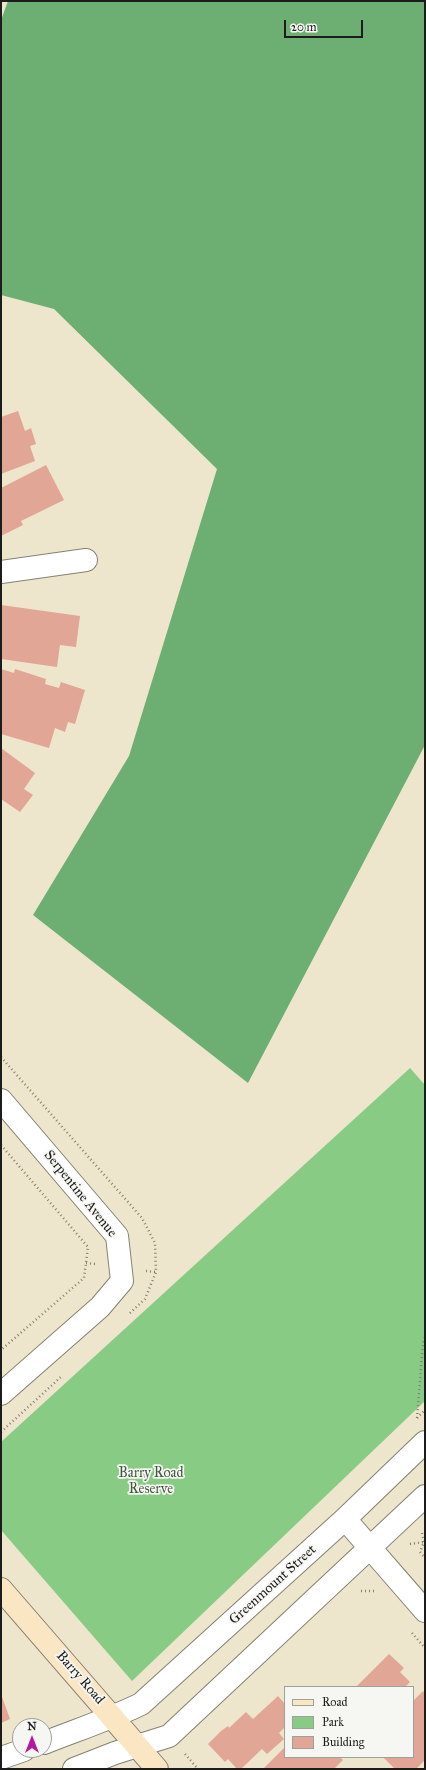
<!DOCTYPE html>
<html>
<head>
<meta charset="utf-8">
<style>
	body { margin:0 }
	#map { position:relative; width:426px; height:1770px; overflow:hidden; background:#ede6cc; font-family:"IM FELL Great Primer",serif }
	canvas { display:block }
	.frame { position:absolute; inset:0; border:2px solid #1c1c1c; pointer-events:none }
	.legend { position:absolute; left:284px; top:1686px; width:130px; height:72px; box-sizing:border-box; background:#f6f6f2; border:1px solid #9f9f9c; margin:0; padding:5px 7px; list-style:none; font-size:12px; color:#1c1c1c }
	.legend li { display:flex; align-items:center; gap:8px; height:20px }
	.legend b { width:20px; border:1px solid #9f9f9c }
	.north { position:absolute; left:12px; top:1718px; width:40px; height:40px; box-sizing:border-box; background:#f6f6f2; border:1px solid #9f9f9c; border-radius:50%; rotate:0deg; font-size:11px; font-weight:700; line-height:16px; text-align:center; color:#1c1c1c }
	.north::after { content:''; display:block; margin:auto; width:14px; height:18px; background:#b5179e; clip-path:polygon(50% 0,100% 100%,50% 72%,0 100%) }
	.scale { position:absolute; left:284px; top:20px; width:79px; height:18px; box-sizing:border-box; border:2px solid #1c1c1c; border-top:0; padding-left:5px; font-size:12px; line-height:14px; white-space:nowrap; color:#1c1c1c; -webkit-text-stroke:3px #f6f6f2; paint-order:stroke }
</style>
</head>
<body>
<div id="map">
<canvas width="426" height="1770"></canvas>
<div class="frame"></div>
<ul class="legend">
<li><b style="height:5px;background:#fbe6c4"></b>Road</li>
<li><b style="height:11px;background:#87cb84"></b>Park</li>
<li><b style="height:11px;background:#e1a695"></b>Building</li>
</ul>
<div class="north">N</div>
<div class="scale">20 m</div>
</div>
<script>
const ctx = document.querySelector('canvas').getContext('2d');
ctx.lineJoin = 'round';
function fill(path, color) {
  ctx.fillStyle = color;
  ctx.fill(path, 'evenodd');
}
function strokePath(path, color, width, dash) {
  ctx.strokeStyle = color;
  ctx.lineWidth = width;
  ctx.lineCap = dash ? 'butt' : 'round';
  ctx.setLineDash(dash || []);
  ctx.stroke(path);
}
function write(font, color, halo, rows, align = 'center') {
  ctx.font = font + ' "IM FELL Great Primer",serif';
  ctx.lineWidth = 3.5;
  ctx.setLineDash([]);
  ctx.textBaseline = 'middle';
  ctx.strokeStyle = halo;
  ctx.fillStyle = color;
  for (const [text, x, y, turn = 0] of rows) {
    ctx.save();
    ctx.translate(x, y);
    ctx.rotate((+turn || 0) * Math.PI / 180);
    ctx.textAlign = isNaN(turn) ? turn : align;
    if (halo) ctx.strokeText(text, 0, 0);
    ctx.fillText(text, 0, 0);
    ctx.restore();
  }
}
fill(new Path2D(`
	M410,1068L425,1085V1401L132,1681L1,1530V1442Z`), '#87cb84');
fill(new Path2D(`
	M8,1H425V745L248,1083L33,915L129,756L217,469L54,309L1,295V20Z`), '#6daf72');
fill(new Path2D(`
	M18,411L25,431L31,428L36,444L30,446L35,461L1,474V417Z
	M46,465L64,500L21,521L23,525L1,536V488Z
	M1,605L80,616L76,647L60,645L57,667L1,659Z
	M1,669L14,673L15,669L46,679L45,684L59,688L61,682L85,690L75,724L68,722L65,732L55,728L49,748L1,734Z
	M1,748L35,773L24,789L33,795L20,812L1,799Z
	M389,1654L404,1668L400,1672L410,1682L405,1687H356Z
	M423,1691L425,1694V1760L416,1769H395L383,1757H413V1701Z
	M1,1694L10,1719L1,1723Z
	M278,1696L285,1704V1727L279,1733L284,1739L267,1754L262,1749L241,1769H237L228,1759L225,1762L208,1744L221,1731L228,1726L229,1728L246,1712L253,1719Z
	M285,1747V1757H340L343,1760L334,1769H263Z`), '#e1a695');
const street = new Path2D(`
	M1,572L86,560
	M1,1100L117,1236L122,1281L100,1307L1,1394
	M345,1519L425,1611
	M44,1743C77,1730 110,1719 141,1704L345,1519L425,1442
	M1,1758L24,1750
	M74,1769L115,1753L169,1736L425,1496`);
const secondary = new Path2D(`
	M1,1589L157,1769`);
strokePath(street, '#848174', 24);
strokePath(secondary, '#848174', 24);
strokePath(new Path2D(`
	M1,1057L142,1218L155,1243L156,1272L145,1299L129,1314
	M1,1145L88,1247L84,1278L1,1350
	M86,1263L96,1264
	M146,1271L156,1272
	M417,1418L425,1410
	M417,1418L423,1343L425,1337
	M1,1432L62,1376
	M422,1533L424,1542L420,1552L425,1558
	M410,1544L424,1542
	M361,1591H374
	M412,1633L425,1648
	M185,1754L198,1769`), '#848174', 2.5, [1, 3]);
strokePath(street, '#fff', 22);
strokePath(secondary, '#fbe6c4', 22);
write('14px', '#1c1c1c', '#f6f6f2', [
	["Serpentine Avenue",80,1194,51],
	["Greenmount Street",273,1585,-42],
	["Barry Road",80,1678,49]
]);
write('14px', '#415940', '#f6f6f2', [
	["Barry Road",151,1474],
	["Reserve",151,1490]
]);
</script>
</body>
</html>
